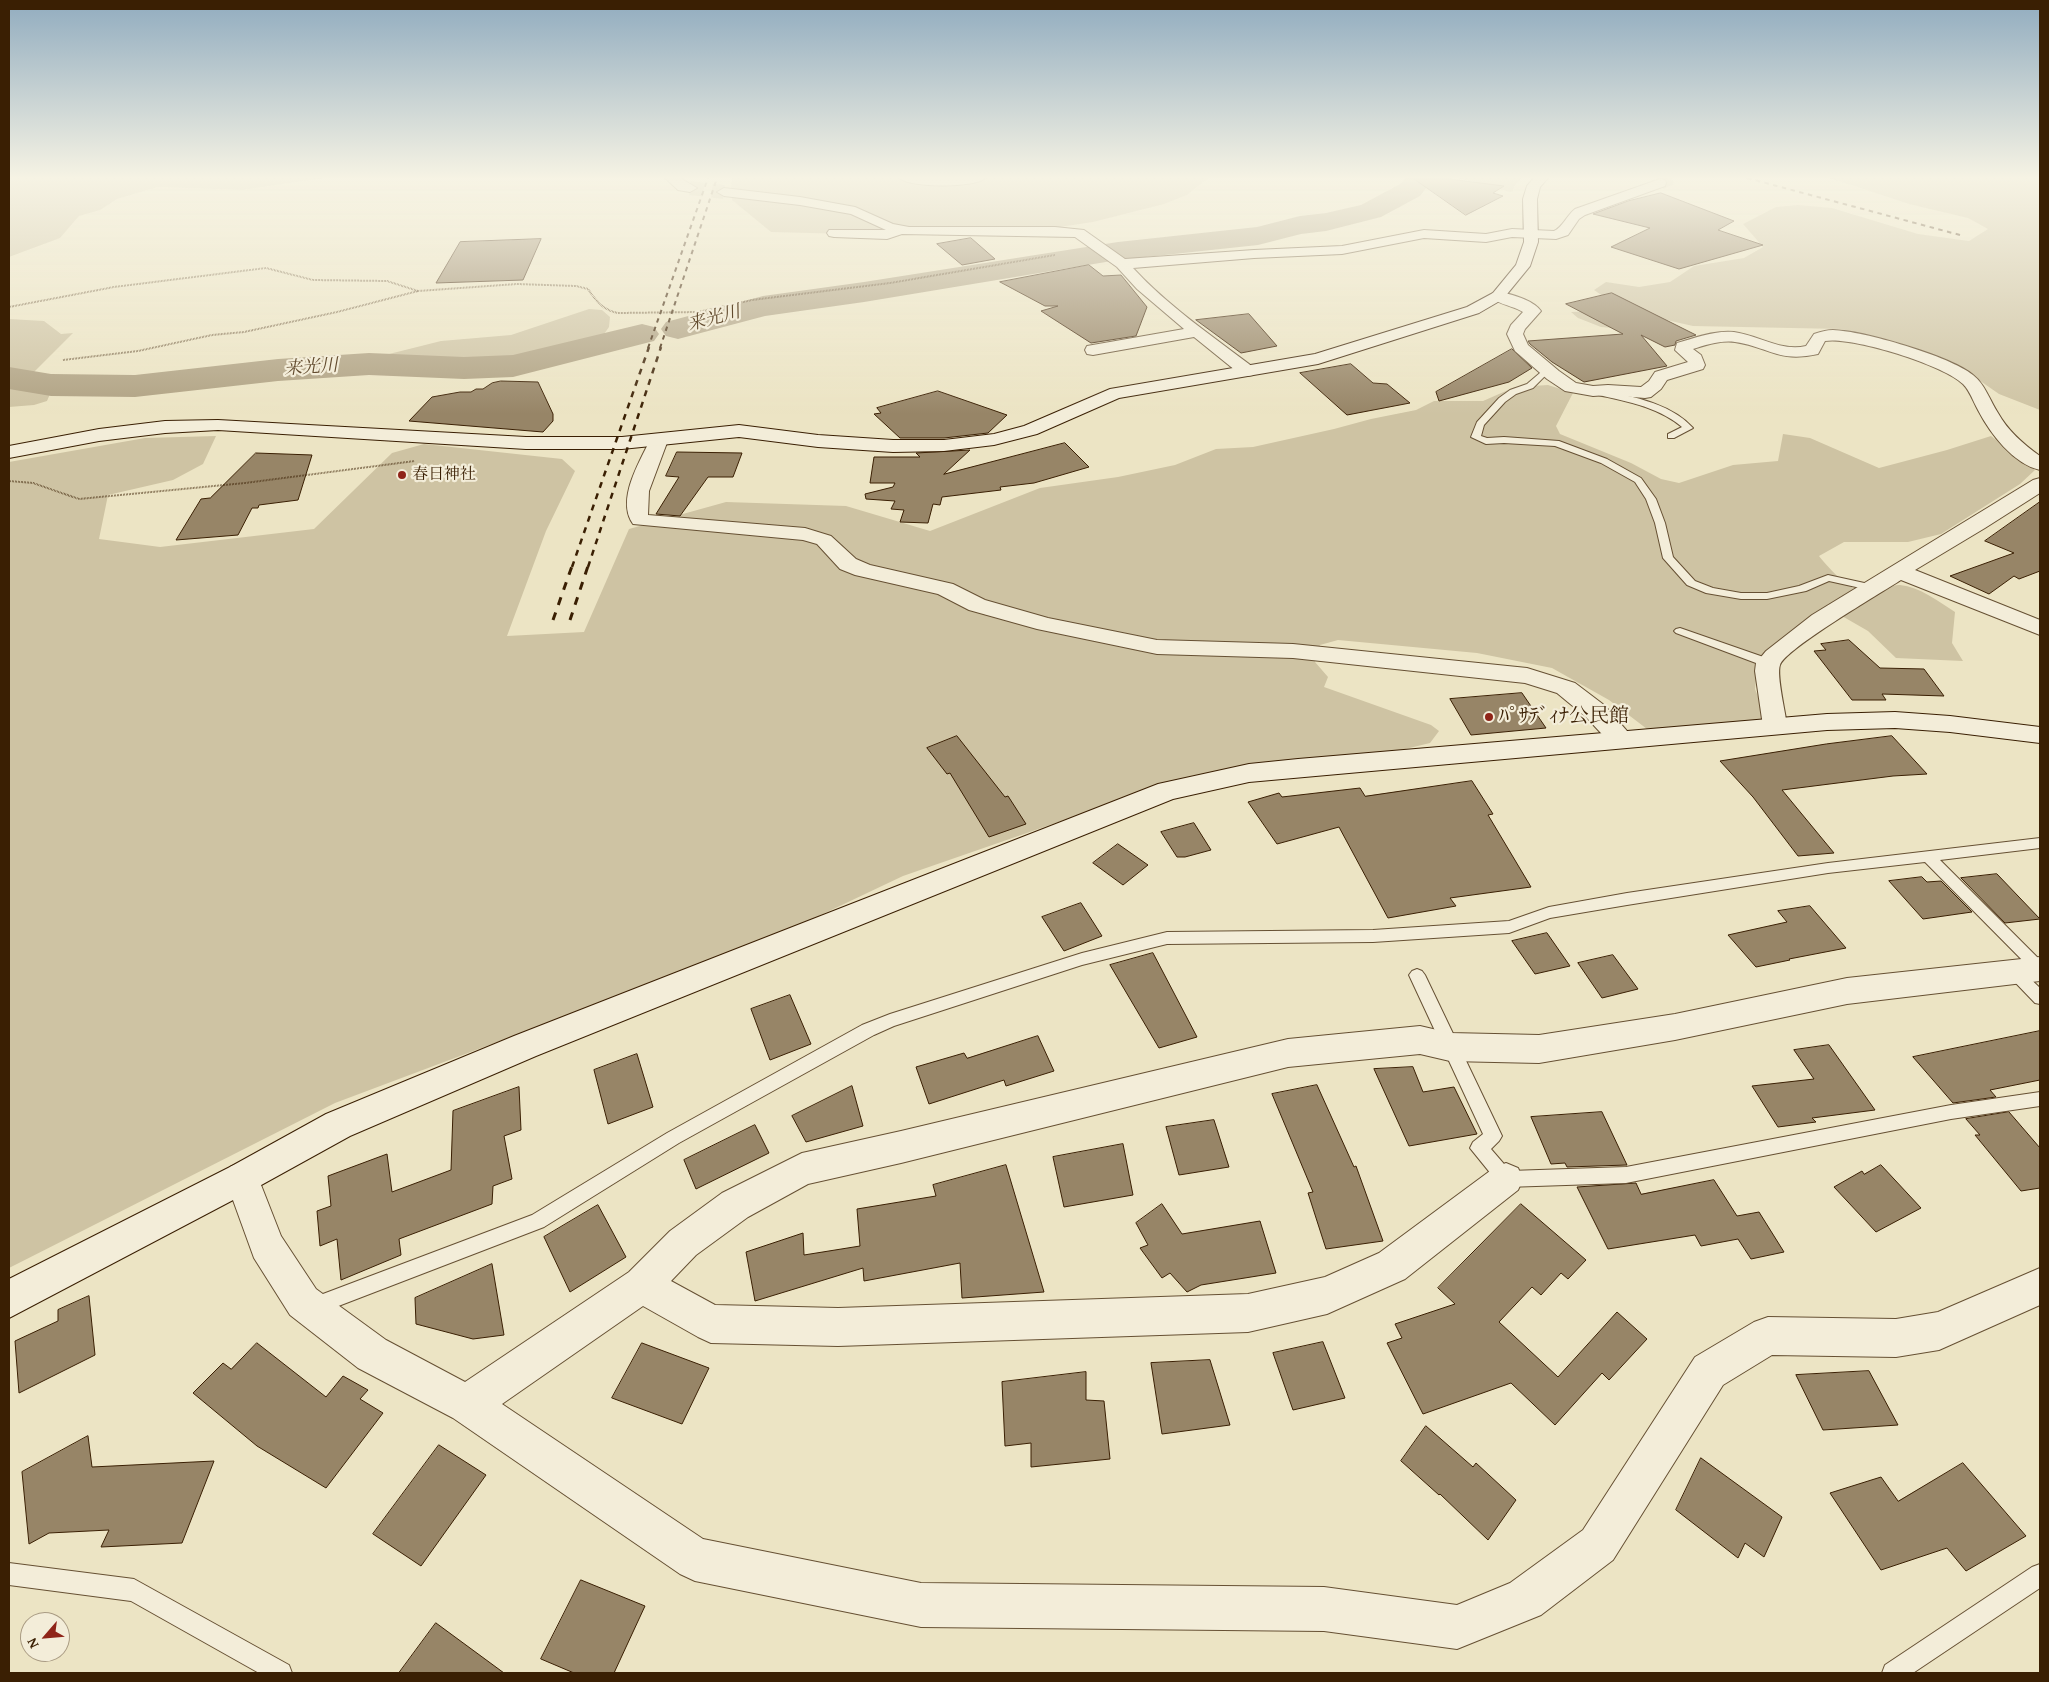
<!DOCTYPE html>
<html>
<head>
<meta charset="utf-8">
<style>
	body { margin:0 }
	#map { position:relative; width:2049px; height:1682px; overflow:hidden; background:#ece4c4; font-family:"Gentium Book Plus",serif }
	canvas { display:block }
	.frame { position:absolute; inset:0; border:10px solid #3a1f03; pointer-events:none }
	.north { position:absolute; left:20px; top:1612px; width:50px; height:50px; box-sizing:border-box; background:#f3edd9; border:1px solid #a99b83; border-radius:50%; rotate:243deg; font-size:14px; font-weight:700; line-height:20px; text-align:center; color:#3a1f03 }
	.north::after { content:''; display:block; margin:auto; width:18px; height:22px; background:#8f2418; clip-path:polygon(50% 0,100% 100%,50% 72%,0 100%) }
</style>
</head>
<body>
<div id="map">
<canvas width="2049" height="1682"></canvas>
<div class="frame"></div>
<div class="north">N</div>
</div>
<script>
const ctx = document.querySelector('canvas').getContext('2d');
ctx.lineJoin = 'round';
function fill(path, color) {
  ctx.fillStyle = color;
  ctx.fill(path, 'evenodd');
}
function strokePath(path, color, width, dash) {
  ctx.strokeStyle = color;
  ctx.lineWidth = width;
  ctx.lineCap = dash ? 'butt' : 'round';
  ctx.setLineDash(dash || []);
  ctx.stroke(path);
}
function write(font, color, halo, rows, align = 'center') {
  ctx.font = font + ' "Gentium Book Plus","Noto Serif JP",serif';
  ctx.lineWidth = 4.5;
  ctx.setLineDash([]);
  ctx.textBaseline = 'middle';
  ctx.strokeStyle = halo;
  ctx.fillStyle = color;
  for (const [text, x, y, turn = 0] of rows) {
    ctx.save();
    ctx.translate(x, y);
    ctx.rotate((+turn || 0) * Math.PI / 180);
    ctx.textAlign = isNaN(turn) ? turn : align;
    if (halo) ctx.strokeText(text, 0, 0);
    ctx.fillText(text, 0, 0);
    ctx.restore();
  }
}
fill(new Path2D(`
	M9,178H322L243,190L158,187L117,199L100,210L79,216L60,238L9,257Z
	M733,178H1208L1187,195L1164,204L1093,222L1060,227L920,231L887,235L771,232L732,200L731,183Z
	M1459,178H1521L1514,187L1513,191L1510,192Z
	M1830,178H2040V410L1999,394L1953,362L1892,342L1841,329L1693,326L1653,317L1624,329L1601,327L1578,318L1571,312L1596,311L1610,301L1594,290L1606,282L1639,287L1670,282L1694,266L1744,258L1763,247L1743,224L1776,207L1798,205L1832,208L1918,234L1969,241L1988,229L1968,218L1909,204Z
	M589,309L602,310L610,317L609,327L604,334L587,345L546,355L489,363L414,362L378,359L385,355L441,341L511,335Z
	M9,319L44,321L61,334L73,333L25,381L9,379Z
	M9,384L39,385L49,390L50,394L47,401L34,405L9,407Z
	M1548,385L1573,393L1556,426L1560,434L1631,463L1661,479L1679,483L1733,465L1778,461L1783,434L1810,438L1879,468L1947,450L1991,436L2035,470L2020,484L1941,534L1908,542H1844L1819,556C1831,571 1857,600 1879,593C1886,591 1892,584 1900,585C1920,587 1938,601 1955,612L1952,643L1963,661L1896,658L1868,631L1842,616L1757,669L1755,689L1767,720L1647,729L1609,700L1552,668L1477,653L1338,640L1320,645L1315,662L1328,677L1324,687L1431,725L1439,731L1430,743L1393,752L1236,768L1191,776L903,876L766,941L335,1103L9,1268V462L145,438L216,436L203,464L173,480L108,495L99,539L160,547L314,529L392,453L424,444L562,459L575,471L546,531L507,636L584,632L629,529L726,502L846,506L930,531L1040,488L1118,477L1175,465L1216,449L1253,447L1334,429L1371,419L1416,410L1434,401H1483L1515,387Z`), '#cec3a3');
fill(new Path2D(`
	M1406,178H1434L1420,196L1381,217L1326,231L1301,234L1258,245L1118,260L864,302L765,316L678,339L666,336L661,329L666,322L763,296L864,282L1118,242L1257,227L1300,216L1326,213L1361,205L1400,184Z
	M642,324L654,327L659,334L654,341L513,377L464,379L369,375L278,381L135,397L51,396L9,389V367L51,374L135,375L278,359L369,353L464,357L513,355Z`), '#afa182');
const building = new Path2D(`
	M1413,178H1441L1504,186L1493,193L1503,196L1466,215Z
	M1661,193L1734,221L1718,230L1763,245L1679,269L1611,247L1650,228L1593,214L1628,201Z
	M971,238L995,259L962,265L937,244Z
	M541,239L523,280L436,283L460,242Z
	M1089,265L1103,276L1121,275L1147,307L1136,336L1091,343L1041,311L1058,306H1045L1000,282Z
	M1612,293L1696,335L1676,341L1675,345L1665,347L1641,335L1667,366L1584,382L1552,362L1530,344L1528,341L1623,334L1566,304Z
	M1249,314L1277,346L1241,353L1196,320Z
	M1512,349L1532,368L1509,382L1439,401L1436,392Z
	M1351,364L1373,383L1387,384L1410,403L1347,415L1300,373Z
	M501,381L538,382L553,414V421L543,432L409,421L432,397L460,392H471L476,389H483L492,383Z
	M938,391L1007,415L988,433L944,438H900L874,414L881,413L877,408Z
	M1065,443L1089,467L1034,483L1000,487L1001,490L942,497L940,505L933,504L928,523L900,522L904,510L891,509L895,501L866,499L865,494L893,487L895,483H870L874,457H920L916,453L970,450L944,474Z
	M677,452L742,453L733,477H708L680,516L656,514L679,477L666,476Z
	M256,453L312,455L298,500L259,505L258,508H252L238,535L176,540L201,499L210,498Z
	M2040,502V571L2019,579L2014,576L1989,594L1950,576L2014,553L1985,541Z
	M1849,640L1880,668L1924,669L1944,696L1882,694L1886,700H1852L1814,651L1826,650L1821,644Z
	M1522,693L1546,728L1471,735L1450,699Z
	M957,736L1005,797L1008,796L1026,824L989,837L950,773L947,774L927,748Z
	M1892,736L1927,774L1893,776L1782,790L1834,853L1798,856L1753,797L1720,761L1826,744Z
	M1472,781L1493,814L1488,815L1531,887L1450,898L1456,906L1388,918L1339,827L1277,844L1248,802L1279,793L1282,797L1360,788L1365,796Z
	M1194,823L1211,850L1185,857H1177L1161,832Z
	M1118,844L1148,865L1123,885L1093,863Z
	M1997,874L2040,919L2005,923L1961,878Z
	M1922,877L1927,882L1941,881L1972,912L1923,919L1889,881Z
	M1081,903L1102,936L1064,951L1042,917Z
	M1810,906L1846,948L1789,959L1790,960L1756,967L1728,935L1787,922L1778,911Z
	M1547,933L1570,966L1535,974L1512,941Z
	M1153,953L1197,1037L1159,1048L1110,965Z
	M1613,955L1638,989L1602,998L1578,963Z
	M790,995L811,1044L770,1060L751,1009Z
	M2040,1031V1080L1990,1090L1996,1097L1953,1103L1913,1057Z
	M1038,1036L1054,1071L1006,1086L1004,1080L929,1104L916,1067L964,1053L967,1058Z
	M1829,1045L1875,1110L1812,1118L1816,1122L1778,1127L1752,1086L1814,1079L1794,1050Z
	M637,1054L653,1107L608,1124L594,1070Z
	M1413,1067L1423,1092L1454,1087L1477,1134L1409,1146L1374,1069Z
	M1317,1085L1354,1167L1356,1166L1383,1241L1326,1249L1308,1193L1313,1192L1272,1094Z
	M852,1086L863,1126L806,1142L792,1116Z
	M519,1087L521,1130L504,1136L512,1179L493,1186L492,1204L399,1239L401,1255L341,1280L337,1239L320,1246L317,1211L331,1206L328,1176L387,1154L392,1192L451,1170L453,1111Z
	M1602,1112L1627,1165L1567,1167L1565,1163L1551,1164L1531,1117Z
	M2009,1112L2040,1148V1188L2021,1191L1975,1135H1980L1966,1119Z
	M1214,1120L1229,1167L1179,1175L1166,1127Z
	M755,1125L769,1153L696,1189L684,1160Z
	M1123,1144L1133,1195L1064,1207L1053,1157Z
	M1006,1165L1044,1292L962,1298L960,1263L864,1281L863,1268L755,1301L746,1252L803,1233L804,1255L860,1246L857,1209L936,1196L933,1185Z
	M1881,1165L1921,1208L1876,1232L1834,1187L1862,1171L1864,1174Z
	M1714,1180L1737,1216L1759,1212L1784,1252L1751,1259L1738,1239L1701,1246L1695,1235L1608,1249L1577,1187L1636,1183L1641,1194Z
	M1162,1204L1182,1234L1260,1221L1276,1273L1201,1285L1187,1292L1170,1273L1162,1278L1140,1248L1148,1245L1136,1223Z
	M1521,1204L1586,1260L1568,1279L1561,1273L1541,1295L1532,1287L1499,1322L1558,1377L1617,1312L1647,1339L1609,1380L1602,1373L1555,1425L1511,1383L1423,1414L1387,1343L1402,1338L1395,1324L1455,1304L1438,1288Z
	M598,1205L626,1257L570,1292L544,1237Z
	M492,1264L504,1335L473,1339L416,1324L415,1298Z
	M89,1296L95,1355L19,1393L15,1341L58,1321V1310Z
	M1323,1342L1345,1398L1293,1410L1273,1353Z
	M257,1343L326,1397L343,1376L368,1390L360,1399L383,1413L326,1488L257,1446L193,1393L223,1363L231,1369Z
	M642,1343L709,1368L682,1424L612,1398Z
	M1210,1360L1230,1425L1162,1434L1151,1363Z
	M1869,1371L1898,1425L1823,1430L1796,1375Z
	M1086,1372V1400L1104,1401L1110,1459L1031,1467V1443L1005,1446L1002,1382Z
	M1426,1426L1473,1467L1476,1463L1516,1500L1488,1540L1440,1494L1439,1495L1401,1461Z
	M88,1436L92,1467L214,1461L182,1543L101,1547L109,1530L49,1533L29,1544L22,1472Z
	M439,1445L486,1475L421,1566L373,1534Z
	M1701,1458L1782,1517L1764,1557L1745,1543L1738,1558L1676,1510Z
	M1963,1463L2026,1536L1966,1571L1947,1548L1881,1570L1830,1493L1881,1477L1898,1501Z
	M581,1580L645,1606L614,1673H574L541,1659Z
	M436,1623L504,1673H399Z`);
fill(building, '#978567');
strokePath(building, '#3a1f03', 1);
strokePath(new Path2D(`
	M1660,183L1671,178
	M690,188L724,192`), '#c8bd9d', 14, [14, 8]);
const lane = new Path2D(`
	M1547,367L1551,370L1533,388L1516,394L1505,402L1484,425L1481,436L1487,438L1504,437L1559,441L1607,459L1641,478L1656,499L1665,523L1673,557L1695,581L1713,588L1741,593H1767L1799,586L1828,575L1878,586L1879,588L1874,591L1829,581L1806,591L1767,599H1741L1706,593L1687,585L1663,558L1655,523L1646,499L1635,482L1601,463L1555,446L1504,443L1486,444L1471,437L1477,422L1499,398L1510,390L1527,384Z
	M1593,388C1626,396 1669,401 1693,428L1674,438H1668V434L1682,427C1656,405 1622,401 1590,393L1589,391Z
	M1680,628L1772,660L1774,663L1768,667L1764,666L1676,633L1674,631L1676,629Z
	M2040,838V848L1940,860L2040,960V975L2035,973L1925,862L1828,873L1627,905L1550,918L1509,933L1373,942L1167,944L1082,965L894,1026L874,1035L679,1143L544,1227L315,1315L308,1313L306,1306L308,1299L315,1297L532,1215L667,1133L862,1025L890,1014L1082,953L1167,932L1373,930L1509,921L1549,907L1627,893L1828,863Z
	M2014,966L2019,968L2040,988V1004L2035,1003L2009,976L2006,972L2009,968Z
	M1417,969L1422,971L1425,975L1502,1136L1499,1141L1491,1149L1510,1171L1626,1167L1951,1105L2040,1092V1106L1951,1119L1626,1183L1506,1187L1500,1185L1470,1148L1473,1142L1483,1134L1409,975L1412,971Z
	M9,1563L134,1579L289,1665L292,1673H259L131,1601L9,1585Z
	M2040,1564V1588L1913,1673H1882L1885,1665L2032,1567Z`);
const street = new Path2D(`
	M665,178H680L697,188L690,192L678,190Z
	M900,178H985C976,188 909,188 900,178Z
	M1660,179L1665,180L1666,183L1665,186L1585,215L1579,219L1568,235L1556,239L1512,237L1486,242L1424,238L1342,254L1254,258L1133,268C1168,306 1212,336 1253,367L1256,371L1253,375L1247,376L1241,375L1194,337L1093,355L1087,354L1085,350L1087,346L1184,329L1137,289L1117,267L1075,237L902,234L887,239L834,237L829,236L827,233L829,230H886L851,214L800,205L724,196L717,192L724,188L800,197L855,207L893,224L909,227H1055L1084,230L1125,259L1254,250L1342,246L1424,230L1486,234L1512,229L1554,231C1563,227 1567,215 1575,209Z
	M1498,291C1512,295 1532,299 1541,311L1525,329L1523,334L1528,345L1559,371L1576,383L1593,386L1608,385L1641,387L1649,381L1655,372L1688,362L1675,350L1677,343C1695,338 1715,330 1734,332C1758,335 1781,352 1806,346L1814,334C1820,332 1827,330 1833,330C1863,331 1950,356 1973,375C1985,384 1990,401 1998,413C2008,431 2023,444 2040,456V470C2013,464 1990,433 1978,410C1973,401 1970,391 1963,384C1944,365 1851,336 1825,341L1818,354C1778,363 1769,347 1735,342C1721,340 1706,345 1693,349L1701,355L1705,365L1703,369L1667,380L1661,389L1651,397L1645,398L1608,395L1593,396L1565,391L1547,379L1515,351L1507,334L1511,325L1523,312C1514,306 1496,304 1490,296L1493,293Z
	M659,434L666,436L668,440L649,491L648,515L805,528L831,536L856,559L870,565L953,584L985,600L1048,618L1157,640L1293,644L1527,668L1575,683L1604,705L1635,740L1631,746L1622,748L1613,746L1586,717L1557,693L1525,683L1293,658L1157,654L1037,629L969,610L938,594L855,575L840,569L817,544L803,540L633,524C616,500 639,463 650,440L652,436Z
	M2040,478V493L1985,528L1915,570L2040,620V635L1901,580C1881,593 1785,649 1780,665C1776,675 1786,714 1787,726L1784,732L1775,734L1766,732L1763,726L1755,671L1756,663L1766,651L1812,615L2033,480Z
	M2040,957V981L1847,1004L1675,1040L1539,1063L1450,1061L1420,1054L1288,1067L901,1163L808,1184L748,1217L696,1255L671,1281L715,1305L838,1308L1248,1294L1325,1277L1379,1253L1494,1168L1506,1163L1518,1168L1523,1179L1518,1190L1405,1279L1327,1314L1248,1332L838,1346L711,1343L698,1337L643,1306L502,1404L703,1539L921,1583L1324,1587L1457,1605L1510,1583L1583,1530L1695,1357L1754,1322L1768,1317L1896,1319L1938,1312L2040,1268V1305L1939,1350L1896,1357L1772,1355L1723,1385L1613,1560L1541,1615L1457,1649L1324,1631L921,1627L695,1581L680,1574L453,1418L358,1368L290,1315L254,1258L225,1178L230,1167L242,1162L254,1167L281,1236L316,1289L386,1340L465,1382L629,1272L670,1231L722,1193L802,1153L901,1131L1288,1039L1420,1026L1450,1033L1539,1035L1675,1014L1847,978Z`);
const secondary = new Path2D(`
	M1534,178H1548L1540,187L1537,199L1538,242L1530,266L1503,299L1479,313L1318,364L1119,398L1037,434L994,445L944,451L893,452L818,447L739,437L622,449H526L218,430L165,433L99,441L9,458V446L99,429L165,421L218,420L526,437H622L739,425L818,435L893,440H944L994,434L1024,426L1110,389L1315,354L1467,307L1493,293L1516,265L1524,242L1523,199L1527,186Z
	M1895,712L1950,716L2040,727V743L1950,732L1895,728L1827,730L1249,782L1173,799L536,1056L350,1136L254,1189L9,1318V1279L230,1167L326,1114L514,1036L1158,784L1249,764L1298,759L1827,714Z`);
strokePath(lane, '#665033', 2);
strokePath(street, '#665033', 2);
strokePath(secondary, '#3a1f03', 2);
strokePath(new Path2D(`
	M9,307L114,287L266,268L313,280L387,281L418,291L517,284L576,286L588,289C596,301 603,310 618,313L698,312L752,300L890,283L1055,255
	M63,360L138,351L212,335L244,332L337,312L418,291
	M9,481L33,483L79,499L245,483L415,461`), '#3a1f03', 2, [0.5, 1]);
fill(lane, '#f3edd9');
fill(street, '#f3edd9');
fill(secondary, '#f3edd9');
strokePath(new Path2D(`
	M1747,178L1960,235
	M648,348L708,178
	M660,348L717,178`), '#3a1f03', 2, [4.5, 4.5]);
strokePath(new Path2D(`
	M572,567L649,347
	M588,567L661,347`), '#3a1f03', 2.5, [6, 6]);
strokePath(new Path2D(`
	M553,620L572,566
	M570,620L588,566`), '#3a1f03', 3, [8, 8]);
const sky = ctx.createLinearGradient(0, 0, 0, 414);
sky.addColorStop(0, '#91acbf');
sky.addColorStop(0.43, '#f6f3e4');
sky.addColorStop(1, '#f6f3e400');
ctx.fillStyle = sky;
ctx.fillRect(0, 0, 2049, 414);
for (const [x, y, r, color] of [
	[402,475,5,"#8f2418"],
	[1489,717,5,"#8f2418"]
]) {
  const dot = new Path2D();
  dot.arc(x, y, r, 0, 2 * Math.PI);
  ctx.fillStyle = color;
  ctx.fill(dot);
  strokePath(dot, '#f3edd9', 2);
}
write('16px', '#3a1f03', '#f3edd9', [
	["春日神社",412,475]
], 'left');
write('italic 18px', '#634c2f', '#f3edd9', [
	["来光川",714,319,-15],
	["来光川",311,368,-4]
]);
write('20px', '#3a1f03', '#f3edd9', [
	["ﾊﾟｻﾃﾞｨﾅ公民館",1499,717]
], 'left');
</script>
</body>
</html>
